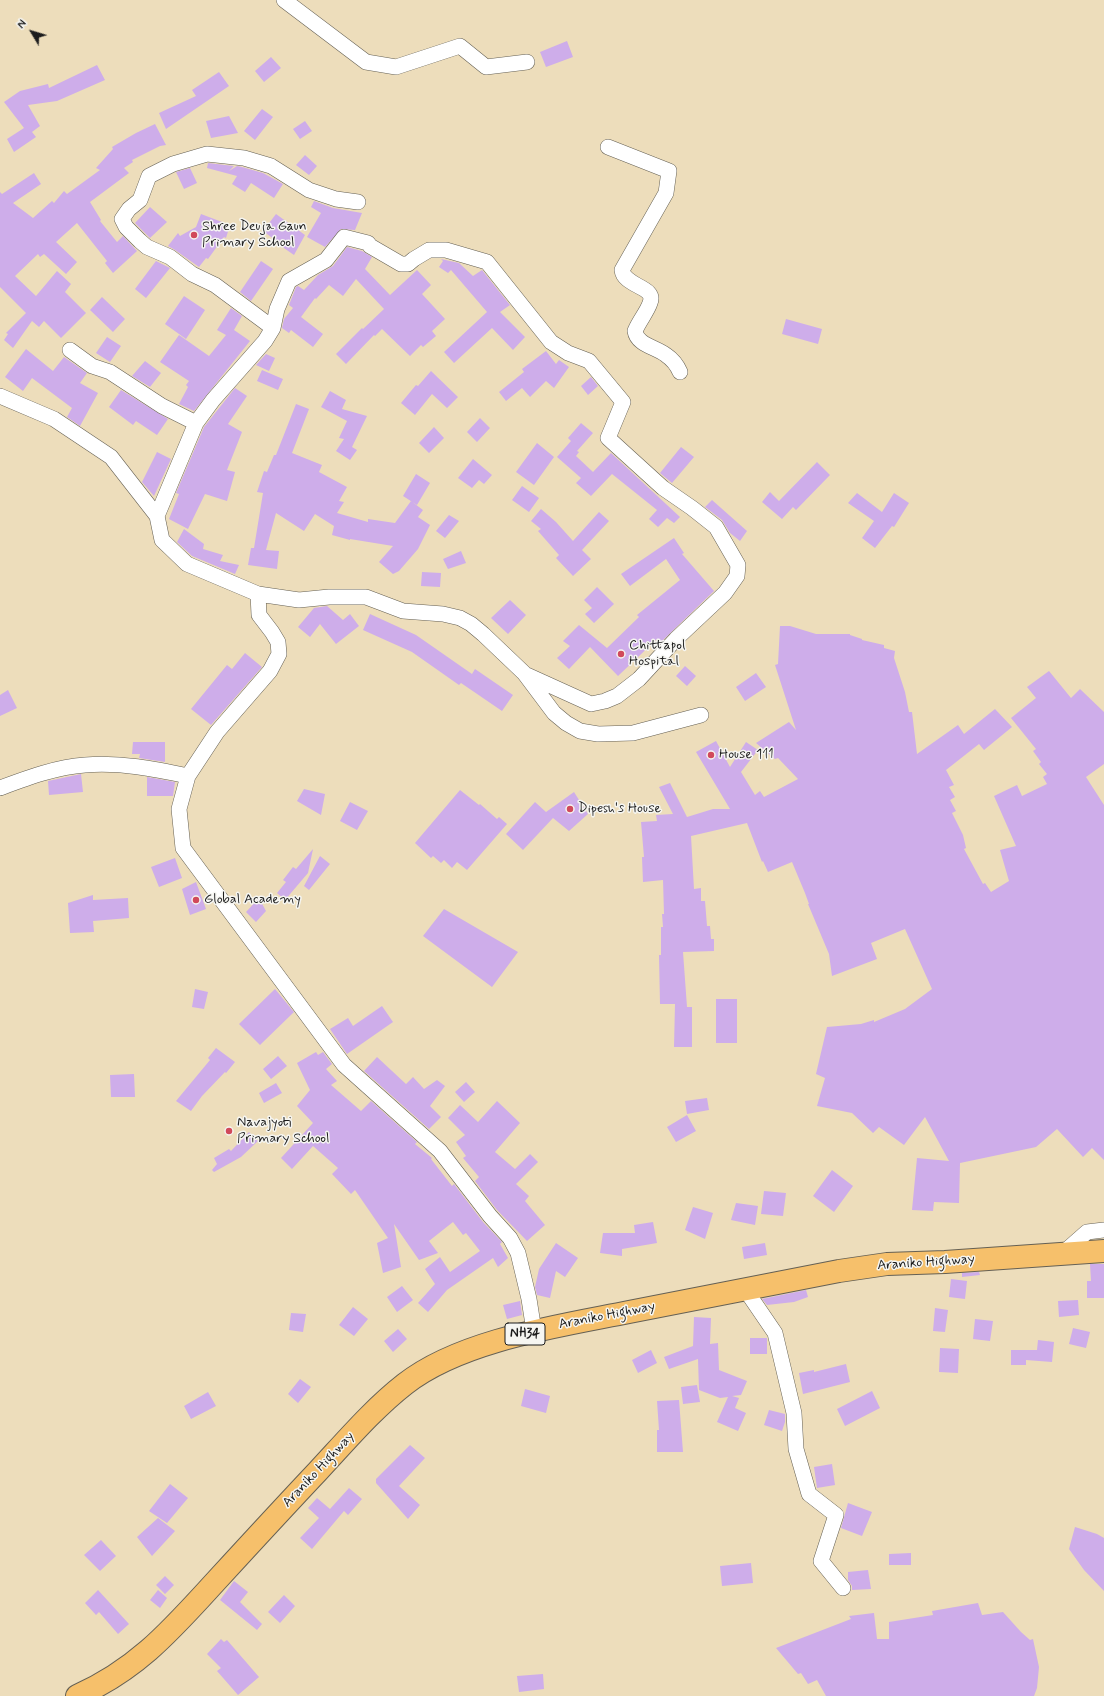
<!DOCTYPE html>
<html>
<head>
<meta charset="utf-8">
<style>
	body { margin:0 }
	#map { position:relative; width:1104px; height:1696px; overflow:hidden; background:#edddbb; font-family:Mynerve,sans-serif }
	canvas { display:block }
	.north { position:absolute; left:12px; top:12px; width:40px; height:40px; -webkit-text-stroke:3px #f6f6f2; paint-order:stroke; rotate:308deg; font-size:11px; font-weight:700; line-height:16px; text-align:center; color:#1c1c1c }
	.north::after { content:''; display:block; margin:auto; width:14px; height:18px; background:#1c1c1c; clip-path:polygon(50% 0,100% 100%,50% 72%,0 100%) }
</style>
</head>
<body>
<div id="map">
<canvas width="1104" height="1696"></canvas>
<div class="north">N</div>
</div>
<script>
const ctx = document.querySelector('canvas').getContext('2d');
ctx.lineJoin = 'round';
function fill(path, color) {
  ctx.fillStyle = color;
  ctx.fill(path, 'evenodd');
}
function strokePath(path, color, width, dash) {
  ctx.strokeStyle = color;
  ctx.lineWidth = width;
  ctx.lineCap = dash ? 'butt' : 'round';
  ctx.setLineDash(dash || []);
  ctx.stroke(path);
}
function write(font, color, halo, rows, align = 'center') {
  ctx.font = font + ' Mynerve,sans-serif';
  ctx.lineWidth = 3;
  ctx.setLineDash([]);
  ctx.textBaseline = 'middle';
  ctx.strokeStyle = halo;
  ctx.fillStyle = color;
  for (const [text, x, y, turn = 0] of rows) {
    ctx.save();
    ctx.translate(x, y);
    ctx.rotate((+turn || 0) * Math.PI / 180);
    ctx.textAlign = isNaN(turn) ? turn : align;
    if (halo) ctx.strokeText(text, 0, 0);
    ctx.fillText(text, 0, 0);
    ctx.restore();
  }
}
fill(new Path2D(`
	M567,41L573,57L546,67L540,52Z
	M271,57L281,68L264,82L255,71Z
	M97,65L105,80L57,101L28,105L40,126L32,132L36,137L14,152L7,139L24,128L4,102L20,91L48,84L49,88Z
	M219,72L229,86L166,129L159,113L196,96L192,90Z
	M262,109L273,117L255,140L244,131Z
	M229,116L238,133L211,138L206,121Z
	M305,121L312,131L300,139L293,129Z
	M155,124L166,145L160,146L132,160L133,162L124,168L129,173L90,202L101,220L100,221L117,242L123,236L137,251L113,273L105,263L107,261L77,223L56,242L77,262L66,274L44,254L40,257L38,254L15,276L36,296L57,271L71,284L65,292L86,313L61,338L44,321L39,327L32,321L13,348L4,340L8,334L6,333L26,313L0,287V192L2,194L34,173L41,184L13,203L33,218L52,201L54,203L64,191L67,194L100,170L96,168L113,149L112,147L136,133Z
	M305,155L317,166L309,175L296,165Z
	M208,163L234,166L229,171L237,166L242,167L263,173L283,184L274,198L251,183L245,192L232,184L237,176L207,168Z
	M190,168L197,183L184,189L176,172Z
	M314,201L333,208L362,213L355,230L341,229L325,247L307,237L321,213L311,207Z
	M150,207L167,222L150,238L135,223Z
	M201,214L230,225L226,238L224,237L208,259L206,258L199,267L175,250L168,246L178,233L180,236L196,227Z
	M276,214L305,235L294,255L278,244L279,243L263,231Z
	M347,247L362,251L372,257L365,269L390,295L417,270L431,285L422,294L445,319L432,331L436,336L423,347L421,345L410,356L382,329L375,336L374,335L346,364L336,354L362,328L363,329L384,309L356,279L343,296L329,285L316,299L315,298L301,317L323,334L313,347L291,330L289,333L282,328L284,319L293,308L289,305L296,287L298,286L304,290L318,275L333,266Z
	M441,259L459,263L473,276L482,270L510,305L500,312L525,337L513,350L492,328L454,363L444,352L487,312L451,270L448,273L439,267L443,261Z
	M156,261L170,268L146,298L135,289Z
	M261,261L273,269L251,301L240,292Z
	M184,296L205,310L186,339L165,324Z
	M102,297L125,319L113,332L90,310Z
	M231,308L242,316L234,330L250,341L194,411L179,404L188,387L186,385L189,381L160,362L179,335L209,356L226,335L217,330Z
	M786,319L822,329L818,344L782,334Z
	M107,337L121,346L110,362L96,353Z
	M26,349L53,371L64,357L87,373L80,383L98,393L80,426L67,417L72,408L32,378L23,391L5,377Z
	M546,351L556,364L559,360L569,367L554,388L546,381L530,397L522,388L506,401L499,392L524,372L522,369Z
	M266,354L275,358L269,371L256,365Z
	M145,361L161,373L150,387L132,376Z
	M262,370L283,379L278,390L257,381Z
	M431,371L458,397L447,408L432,394L415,415L401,403L416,385L418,386Z
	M591,377L598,386L588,395L581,386Z
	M235,388L247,396L228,424L242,432L227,470L235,472L227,501L205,494L188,529L169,519L179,494L176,493L204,427Z
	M121,390L168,419L157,435L136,421L133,425L109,407Z
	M330,391L346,400L342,409L367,416L352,447L357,450L350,460L336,451L344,439L339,438L347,421L321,407Z
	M296,404L309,409L292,453L322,465L319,472L347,487L339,501L344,502L337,513L368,522V519L395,523L411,501L423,510L418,517L430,525L418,549L399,571L393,574L379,562L393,546L350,539V540L332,535L334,526L315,514L304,531L276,513L266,550L279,551L277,569L248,565L251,548H254L263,493L257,492L264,471L267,472L274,455H276Z
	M480,418L490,428L477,442L467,432Z
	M581,423L593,433L577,451L579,452L576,456L593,472L611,453L680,517L674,523L667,518L658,527L649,519L657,510L612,474L591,496L576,483L581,478L557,457L571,441L568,438Z
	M434,427L444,438L429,453L419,443Z
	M537,443L554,457L534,485L516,472Z
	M681,447L694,457L672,483L660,473Z
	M157,452L171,459L154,496L142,482Z
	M473,459L492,475L484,484L479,480L472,488L458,478Z
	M817,462L830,475L796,510L793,507L782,519L762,502L770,492L779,501Z
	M416,474L430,483L417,505L403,496Z
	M522,486L539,498L529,512L512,500Z
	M857,493L882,512L894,493L909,503L894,527L892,526L875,548L862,538L874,521L848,503Z
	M712,500L747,531L740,541L730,533L722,520L705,507Z
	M541,509L556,522L573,541L599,512L609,521L582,550L591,559L573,576L556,558L559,555L538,531L541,529L531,521Z
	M449,515L459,521L445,538L436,531Z
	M184,529L204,544L203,549L223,555L220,561L239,565L235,574L192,556L177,542Z
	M674,538L684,553L682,554L714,591L662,641L660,642L657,639L618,676L590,647L569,669L557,658L570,646L563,641L579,625L607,648L639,617L637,615L680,580L666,559L630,586L621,574Z
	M461,551L466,563L448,569L443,559Z
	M422,572L441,573L440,587L421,586Z
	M597,587L614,604L594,623L585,614L592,608L584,600Z
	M510,600L526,615L508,634L491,618Z
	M327,606L343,620L350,614L359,626L336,644L320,624L310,637L298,627L314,608Z
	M370,614L416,635L472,674L475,669L513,695L502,711L461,683L459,685L412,652L363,630Z
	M780,626H790L816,634H850V635L862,639V640L884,645V648L895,651L894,658L905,692L909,712H912L917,754L958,725L964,734L995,709L1012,727L984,750L979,744L946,770L954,785L949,787L955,797L950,800L956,811L952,813L963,835L966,848L964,849L983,884L985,883L991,892L1009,881L1000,850L1016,846L994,796L1017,785L1022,796L1047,784L1043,777L1047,774L1039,764L1041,762L1033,751L1036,749L1011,718L1036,698L1027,687L1049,671L1071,698L1080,689L1104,712V764L1086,777L1104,805V1160L1092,1148L1083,1157L1057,1129L1036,1147L960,1163L959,1203L934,1202L933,1211L912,1210L917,1158L949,1161L925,1117L904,1145L879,1127L873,1133L852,1113L817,1106L825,1078L816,1074L827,1027L861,1024L874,1020V1022L905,1009L932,989L905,929L871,943L877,959L832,976L829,954L808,904H809L805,893L792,862L768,872L763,861L762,862L747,823L691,836L694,889L701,888V901H705L707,926H710L711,939H714V951L683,952L687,1007H692V1047H674L675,1004H660L659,955H661V927H663L662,914H664L663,880L643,882L642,857H644L641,822L657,821L656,815L673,814L659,787L670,783L687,817L713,809H730L696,752L716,741L730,767L746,742L758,750L741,772L755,795L760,791L764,797L798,779L778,758L775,759L756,743L789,722L796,730L775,665L778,664Z
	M245,653L262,667L211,725L191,709L227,665L232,669Z
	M685,666L696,676L687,686L676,676Z
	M756,673L766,687L745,701L736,687Z
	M8,690L17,708L0,716V695Z
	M133,742H165V762L139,758L140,754H132Z
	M81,774L83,792L49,795L48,781Z
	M147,777L175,782L173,796H147Z
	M304,789L325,794L321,815L297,801Z
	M460,790L479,805L480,804L497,819L499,817L507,824L467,870L457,862L452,868L444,860L441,863L433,856L431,858L415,843Z
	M574,792L588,814L569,831L553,818L523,850L506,834L535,802L546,812Z
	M350,802L368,811L357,830L340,821Z
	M313,849L308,873L285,900L277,893L286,882L283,880L293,867L296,869Z
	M320,856L330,864L309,890L304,886Z
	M175,858L182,878L159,887L151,867Z
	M196,882L206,909L190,915L182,889Z
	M93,895V900L128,898L129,918L93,921L94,932L70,933L68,903Z
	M259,898L266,911L256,922L246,912Z
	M444,909L518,952L492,987L423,936Z
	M195,989L208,992L204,1009L192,1007Z
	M275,989L294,1012L260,1045L239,1024Z
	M716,999H737V1043H716Z
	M382,1006L393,1022L347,1054L330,1029L348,1018L353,1026Z
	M216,1048L235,1062L226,1073L225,1072L202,1096L191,1111L176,1101L210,1060L208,1058Z
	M316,1052L318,1055L323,1052L332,1064L326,1069L337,1081L331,1085L361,1111L371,1101L417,1142L415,1144L432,1158L431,1159L452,1186L454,1184L483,1222L502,1242L500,1244L508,1258L498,1267L493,1258L447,1290L428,1312L418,1303L435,1284L425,1269L440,1257L450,1272L480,1251L466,1233L463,1235L453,1222L429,1241L438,1253L419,1260L394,1224L401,1267L383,1273L377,1243L388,1238L355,1190L351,1194L332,1174L338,1168L313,1146L292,1169L281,1158L313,1123L297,1106L310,1090L297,1063Z
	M278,1056L287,1066L271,1079L263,1069Z
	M377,1057L406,1084L413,1077L424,1089L437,1080L445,1086L430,1106L441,1117L429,1129L364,1071Z
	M134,1074L135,1097H111L110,1075Z
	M466,1082L475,1092L464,1102L455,1092Z
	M276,1083L282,1093L264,1103L259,1093Z
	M707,1098L709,1110L687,1114L685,1101Z
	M497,1101L520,1123L495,1152L515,1169L530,1154L538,1162L516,1184L529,1196L525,1201L545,1225L527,1241L497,1210L475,1181L479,1177L463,1158L466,1156L456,1142L465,1135L448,1118L460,1105L478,1122Z
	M687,1115L696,1131L676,1142L667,1127Z
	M249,1132L258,1141L241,1157L214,1172L212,1170L217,1164L214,1158L229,1149L231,1151Z
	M832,1170L853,1186L834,1212L813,1196Z
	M764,1191L786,1193L783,1216L761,1214Z
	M736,1203L758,1206L755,1225L731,1220Z
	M693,1207L713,1213L705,1239L685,1230Z
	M653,1222L657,1243L622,1249V1256L600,1253L603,1233H635L634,1225Z
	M556,1243L578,1258L565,1277L556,1271L550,1298L537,1295L535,1287L539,1269Z
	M765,1243L767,1255L744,1259L742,1247Z
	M1090,1264H1104V1298H1087V1281H1091Z
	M979,1272L980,1275L962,1277V1273Z
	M951,1279L967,1281L965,1299L949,1297Z
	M402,1286L413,1300L397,1312L387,1297Z
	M806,1290L808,1297L794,1302L767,1305L762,1299Z
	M1078,1300L1079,1315L1059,1317L1058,1301Z
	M520,1301L522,1315L507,1319L503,1305Z
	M353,1307L368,1319L354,1336L339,1325Z
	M935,1308L948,1310L945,1332L933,1331Z
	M291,1313L306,1314L303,1332L289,1330Z
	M694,1317L711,1318L710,1344L718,1343L719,1370L747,1381L741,1395L732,1396L739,1398L735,1408L746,1413L738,1431L717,1422L728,1397L720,1398L699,1390L698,1359L669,1369L664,1357L693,1346Z
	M975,1319L993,1321L990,1341L973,1339Z
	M1073,1328L1090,1332L1086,1348L1069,1344Z
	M398,1329L407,1339L393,1352L384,1341Z
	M750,1338H767V1354H750Z
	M1038,1340L1054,1342L1052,1362L1026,1360V1365H1011V1350H1037Z
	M940,1348L959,1349L958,1373L939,1372Z
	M651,1350L657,1363L638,1373L632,1360Z
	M846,1364L850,1382L803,1394L799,1373L814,1370V1372Z
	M300,1379L311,1387L298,1403L288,1394Z
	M697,1385L700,1402L683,1404L681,1387Z
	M525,1389L550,1396L546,1413L521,1406Z
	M872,1391L880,1408L845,1426L837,1409Z
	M208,1392L216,1406L191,1419L184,1406Z
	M679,1400L683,1452H657V1430H659L657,1401Z
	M769,1410L785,1414V1422L782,1431L764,1425Z
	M410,1445L425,1458L399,1486L420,1505L408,1519L376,1483V1479Z
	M832,1464L835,1485L817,1488L814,1467Z
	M170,1484L188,1498L167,1523L149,1511Z
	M349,1488L362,1499L348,1515L344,1511L312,1549L300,1538L319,1518L308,1508L317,1498L330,1509Z
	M848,1503L872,1512L862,1536L841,1528Z
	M158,1518L175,1531L152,1556L137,1537Z
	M1075,1527L1097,1534L1104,1538V1591L1084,1570L1069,1549Z
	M101,1540L116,1556L100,1571L84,1555Z
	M911,1553V1565H889V1554Z
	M751,1563L753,1583L722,1586L720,1566Z
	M868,1570L871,1589L852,1590V1586L848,1580V1572Z
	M165,1576L174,1585L165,1594L156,1585Z
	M234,1581L248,1592L240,1602L262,1624L257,1630L220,1600Z
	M98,1590L129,1624L118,1634L99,1612L96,1615L85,1603Z
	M158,1590L167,1598L160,1608L150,1600Z
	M284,1595L295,1606L280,1623L268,1612Z
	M978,1603L982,1615L1003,1612L1021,1632L1030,1640L1033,1639L1039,1667L1037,1688L1034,1696H826L817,1680L808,1684L801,1673L798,1674L776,1648L851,1619L849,1616L874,1613L877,1639H889V1622L933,1615L932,1611Z
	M221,1639L224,1642L227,1640L259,1677L238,1695L217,1671L221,1668L207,1654Z
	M543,1674L544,1689L519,1692L517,1676Z`), '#ceadea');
const street = new Path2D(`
	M284,0L366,62L396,67L460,46L486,67L527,62
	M608,147L669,171L666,193L622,270C624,287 657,286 650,303C647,312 639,321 635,331C637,345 656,347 666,355C672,359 677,365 680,372
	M358,202L336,199L309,190L271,166L244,158L207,154L173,164L149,176L140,200L129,209L122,219L126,227L140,241L147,247L170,257L192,274L215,285L273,328L265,341L213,400L196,423L157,516L162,540L187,564L258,594L299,600L329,597H366L403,611L443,614L460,618L471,624L483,634L524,673L554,713L566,723L580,731L598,734L633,733L701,715
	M273,328L277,309L289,281L326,260L344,237L368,243L370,246L401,264H408L414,259L429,250H446L487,262L551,342L568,353L589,361L623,402L608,438L663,488L692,508L716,527L738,565L737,576L725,593L676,639L639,679L617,696L605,701L591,704L527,675
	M70,350L92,366L110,372L162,406L196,423
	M0,396L54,419L111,457L157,516
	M258,594L259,615L272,632L278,642L279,654L270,671L217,732L188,776L179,809L183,848L344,1065L440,1151L490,1216L510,1238L518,1253L529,1299L534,1331
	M0,788C27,778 56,767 85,765C120,762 155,769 188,776
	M1062,1254L1087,1232L1104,1230
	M745,1289L775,1333L794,1413L796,1449L809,1494L836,1515L821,1561L843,1588`);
const highway = new Path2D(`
	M77,1696C138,1669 172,1629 216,1581C250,1544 284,1507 318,1471C346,1441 373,1409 405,1384C461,1340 559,1326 629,1312C699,1298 769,1284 839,1271L887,1264L945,1262L1104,1251`);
strokePath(street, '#656054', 16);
strokePath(highway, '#656054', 24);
strokePath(street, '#fff', 15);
strokePath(highway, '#f6c06b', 22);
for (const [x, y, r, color] of [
	[194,235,4,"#d1495b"],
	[621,654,4,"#d1495b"],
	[711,755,4,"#d1495b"],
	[570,809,4,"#d1495b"],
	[196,900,4,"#d1495b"],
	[229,1131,4,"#d1495b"]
]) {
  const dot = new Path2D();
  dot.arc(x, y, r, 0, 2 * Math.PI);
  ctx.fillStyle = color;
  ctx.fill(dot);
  strokePath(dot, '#f6f6f2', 1.5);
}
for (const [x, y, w] of [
	[525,1334,40]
]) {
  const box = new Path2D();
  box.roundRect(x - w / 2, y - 11, w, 22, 3);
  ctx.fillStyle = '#f6f6f2';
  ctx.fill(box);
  strokePath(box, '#1c1c1c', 1);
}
write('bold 13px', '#1c1c1c', null, [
	["NH34",525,1334]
]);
write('14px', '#1c1c1c', '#f6f6f2', [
	["Shree Deuja Gaun",202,227],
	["Primary School",202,243],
	["Chittapol",629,646],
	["Hospital",629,662],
	["House 111",719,755],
	["Dipesh's House",578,809],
	["Global Academy",204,900],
	["Navajyoti",237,1123],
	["Primary School",237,1139]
], 'left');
write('14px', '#1c1c1c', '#f6f6f2', [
	["Araniko Highway",926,1263,-4],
	["Araniko Highway",607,1316,-11],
	["Araniko Highway",319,1470,-47]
]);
</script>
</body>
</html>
